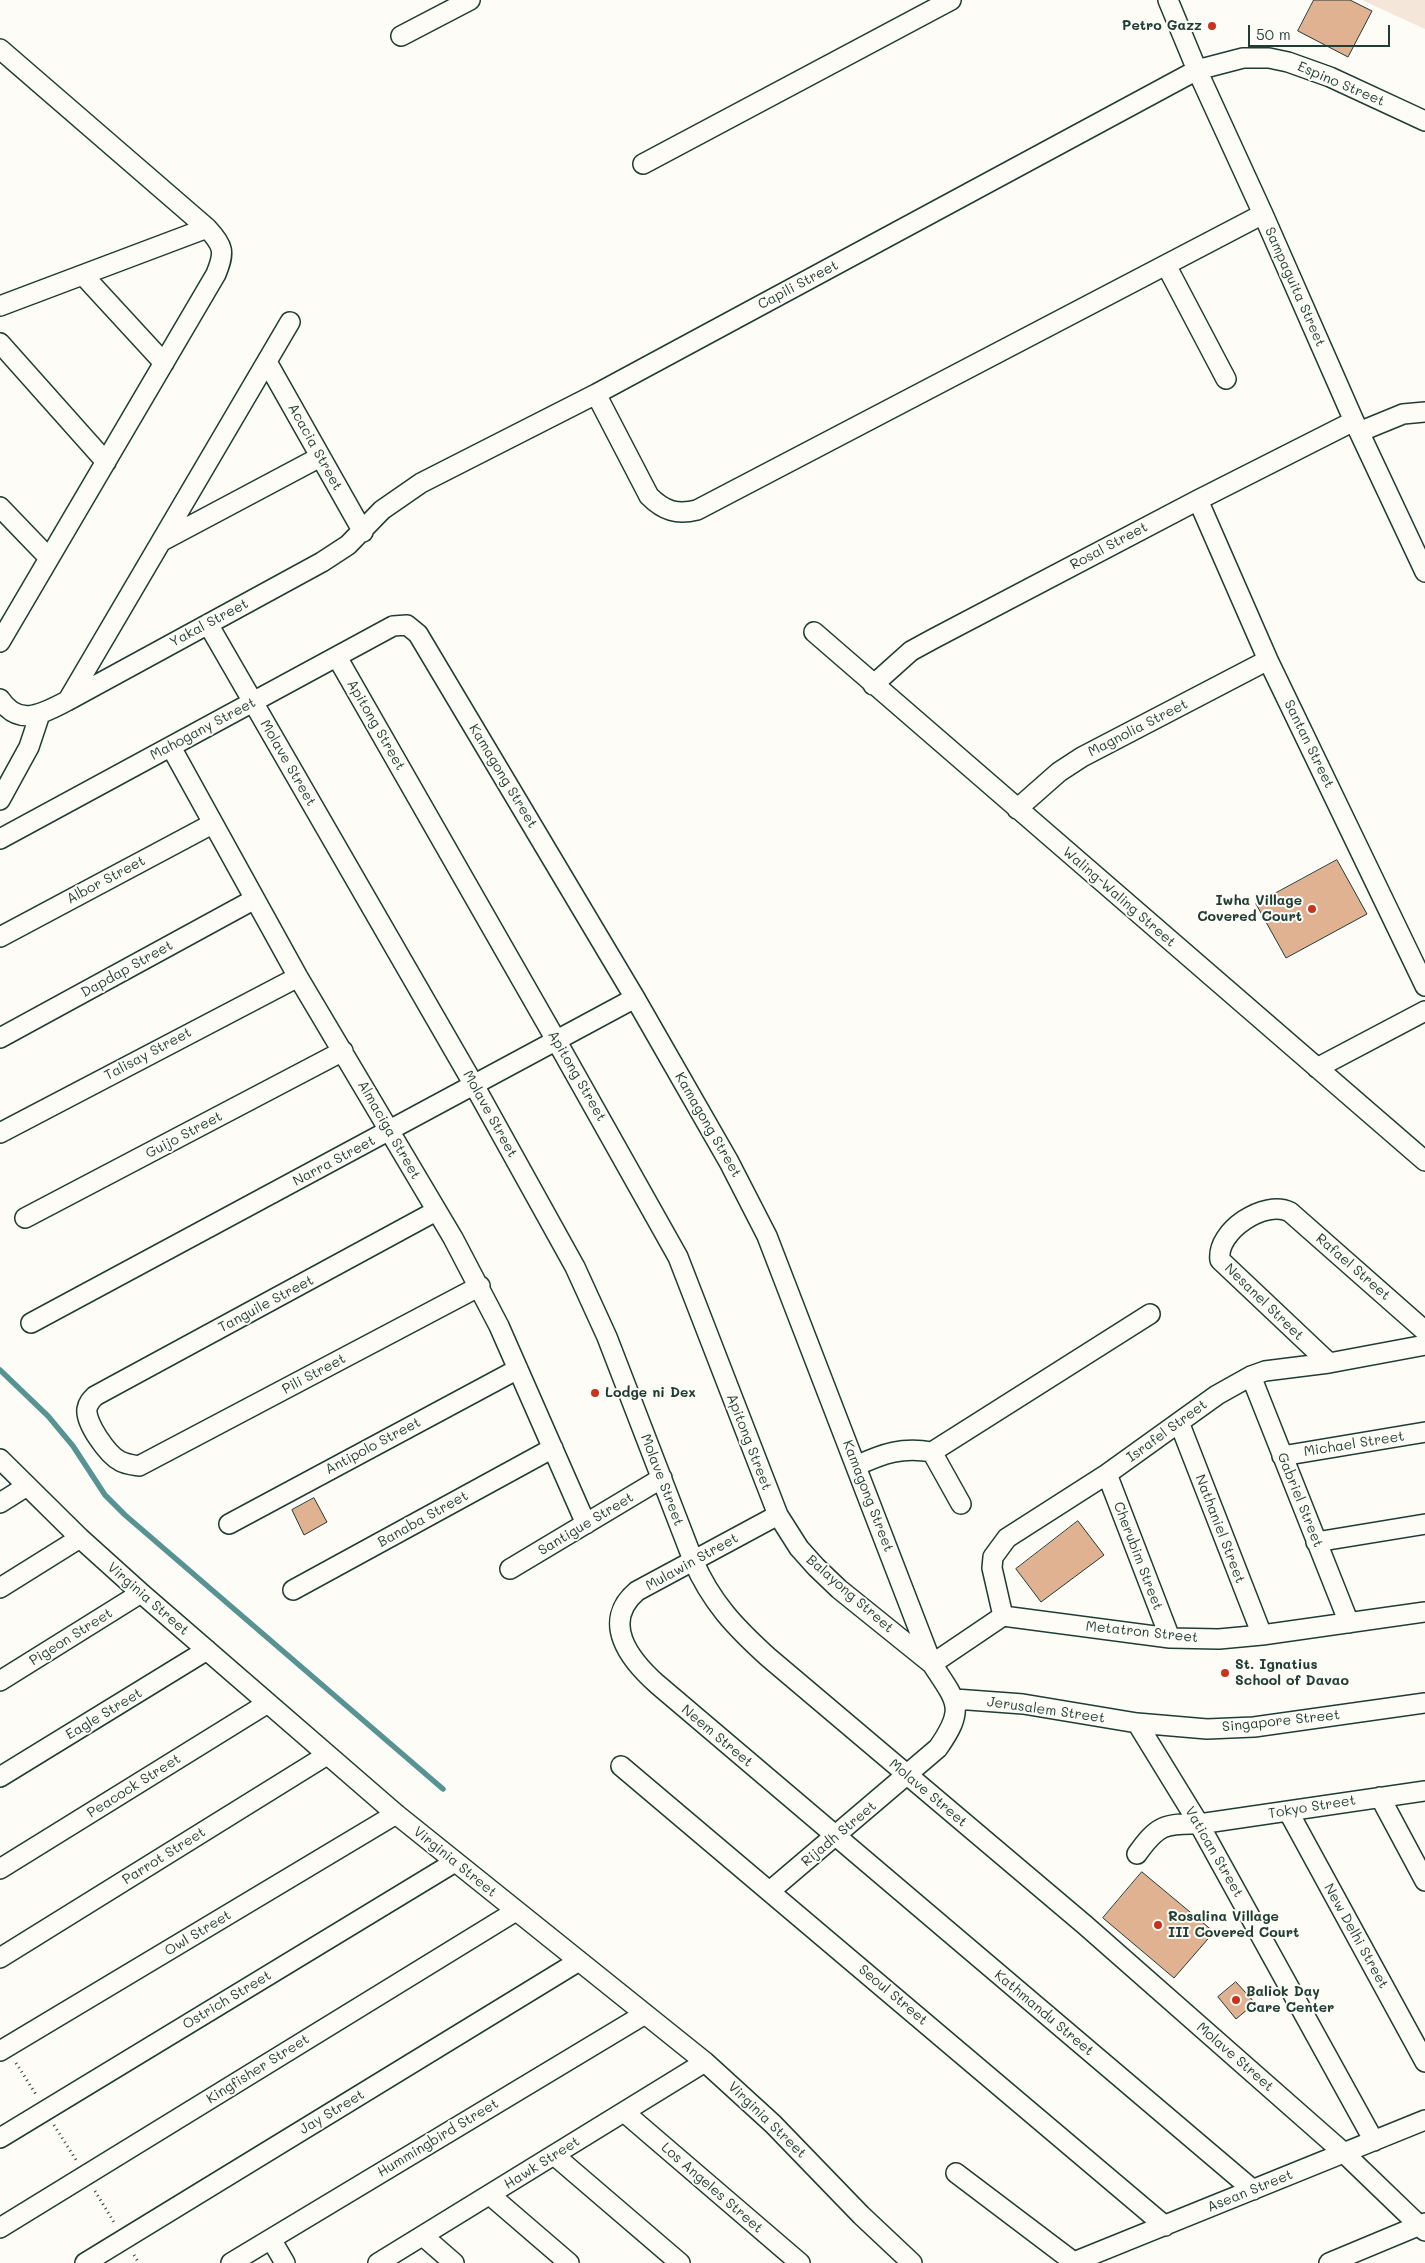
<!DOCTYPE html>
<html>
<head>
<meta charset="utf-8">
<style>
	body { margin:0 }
	#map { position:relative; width:1425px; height:2263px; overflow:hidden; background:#fdfcf7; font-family:Mali,sans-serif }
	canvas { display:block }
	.scale { position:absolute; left:1248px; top:25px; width:142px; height:22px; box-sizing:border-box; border:2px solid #1f3d34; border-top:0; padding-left:6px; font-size:15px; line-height:18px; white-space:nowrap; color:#1f3d34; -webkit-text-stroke:4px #fdfcf7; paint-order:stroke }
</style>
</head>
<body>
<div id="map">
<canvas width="1425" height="2263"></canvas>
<div class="scale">50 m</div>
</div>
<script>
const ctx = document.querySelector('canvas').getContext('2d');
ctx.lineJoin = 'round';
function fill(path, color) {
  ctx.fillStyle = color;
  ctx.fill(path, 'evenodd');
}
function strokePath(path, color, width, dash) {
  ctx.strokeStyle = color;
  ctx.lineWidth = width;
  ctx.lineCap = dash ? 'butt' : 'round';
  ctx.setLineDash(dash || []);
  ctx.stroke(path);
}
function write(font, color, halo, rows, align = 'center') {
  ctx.font = font + ' Mali,sans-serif';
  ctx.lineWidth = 4;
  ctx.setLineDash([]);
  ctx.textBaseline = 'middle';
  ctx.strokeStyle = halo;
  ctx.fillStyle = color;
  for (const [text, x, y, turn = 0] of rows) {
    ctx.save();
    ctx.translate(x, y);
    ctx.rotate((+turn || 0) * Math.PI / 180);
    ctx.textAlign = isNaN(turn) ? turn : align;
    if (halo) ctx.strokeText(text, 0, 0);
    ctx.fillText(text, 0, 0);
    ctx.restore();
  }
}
fill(new Path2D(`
	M1362,0H1425V29Z`), '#f4e6d8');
strokePath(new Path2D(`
	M0,1370L48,1416L73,1446L105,1495L125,1515L443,1789`), '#579393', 5.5);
const building = new Path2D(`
	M1314,0H1350L1372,11L1348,57L1298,31Z
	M1337,860L1367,914L1286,958L1256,904Z
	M314,1498L327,1522L304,1535L292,1510Z
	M1078,1521L1104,1555L1041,1602L1016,1569Z
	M1142,1872L1214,1932L1174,1978L1103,1918Z
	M1236,1982L1255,2003L1236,2019L1218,1997Z`);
fill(building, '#e0b291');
strokePath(building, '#1f3d34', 1);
const minor = new Path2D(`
	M1168,0L1197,70L1263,214L1354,421L1425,572
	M401,36L470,0
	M0,49L207,228C224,246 225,252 216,274L0,642
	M643,164L951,0
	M1166,265L1226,379
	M83,275L164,363
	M0,306L207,228
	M0,343L106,462
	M267,362L363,532
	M596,394L649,496C664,511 677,515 697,510L1263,214
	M1359,432L1403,414L1425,412
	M1198,500L1268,660L1425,986
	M0,507L49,558
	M162,541L320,457
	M208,624L474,1085L575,1267L607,1337L693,1560C711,1602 735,1627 768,1657L1085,1925L1344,2153L1425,2231
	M814,632L1425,1161
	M337,657L556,1040L678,1257L778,1515L799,1548L816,1567L839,1589L932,1664
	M873,685L911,651L933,639L1198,500L1354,421
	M0,699C19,728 43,713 67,701L322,562L348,545L382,510L421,483L596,394L1197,70L1243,58H1269L1288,62L1330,77L1425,121
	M68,700L290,322
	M171,747L298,977L453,1238L499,1326L586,1524
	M0,800L29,747L40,714
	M1017,809L1059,772L1082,757L1268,660
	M0,839L393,626L407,625L418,634L635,998L729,1162L767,1236L932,1664C957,1702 966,1708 938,1748L770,1891
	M0,937L212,824
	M0,1038L253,900
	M1317,1068L1425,1011
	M0,1133L298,977
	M436,1211L95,1396C91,1400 88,1403 87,1409C85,1423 108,1455 120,1461C125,1464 133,1465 139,1466L480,1286
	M25,1218L343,1051
	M31,1323L635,998
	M1329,1363L1220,1260C1216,1231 1265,1199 1290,1212L1425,1331
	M1251,1376L1349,1623
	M1179,1422L1262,1635
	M932,1452L961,1504
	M1282,1456L1425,1432
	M0,1459L80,1538L141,1593L396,1814L705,2062L773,2124L861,2215L912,2263
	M856,1466C884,1453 902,1447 932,1452L1150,1314
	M1107,1474L1170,1638
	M0,1503L27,1486
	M778,1515L637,1591C600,1622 630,1660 657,1684L1253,2190
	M229,1524L518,1369
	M1316,1542L1425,1524
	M510,1569L662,1478
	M0,1588L80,1538
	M293,1590L553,1448
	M1003,1616L992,1568L993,1557L1007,1538L1107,1474L1217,1395L1251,1376L1265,1371L1329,1363L1425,1345
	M932,1664L1003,1616L1170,1638L1219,1639L1262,1635L1425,1612
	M0,1681L141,1593
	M955,1699L1023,1704L1137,1723L1207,1729L1254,1727L1425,1703
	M1137,1723L1199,1824L1374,2141
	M621,1766L1165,2226
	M0,1777L207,1650
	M1380,1797L1425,1881
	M1288,1811L1425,2062
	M1137,1854C1157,1826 1164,1823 1199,1824L1425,1791
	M0,1869L268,1703
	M0,1958L327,1755
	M0,2051L396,1814
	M624,2112L800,2263
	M0,2138L455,1862
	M554,2155L680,2263
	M956,2173L1075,2263
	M490,2195L569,2263
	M0,2228L516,1911
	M423,2236L454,2263
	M271,2239L285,2263
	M1074,2262L1425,2120
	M85,2263L579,1961
	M231,2263L645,2014
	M378,2263L705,2062
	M1329,2263L1425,2223`);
strokePath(minor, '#1f3d34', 22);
strokePath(new Path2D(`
	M16,2063L37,2096
	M54,2125L76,2160
	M95,2191L115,2224
	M134,2255L139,2263`), '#1f3d34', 3, [1, 4]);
strokePath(minor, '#fdfcf7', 19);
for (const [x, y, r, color] of [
	[1212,26,5,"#c8321e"],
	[1312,909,5,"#c8321e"],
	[595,1393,5,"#c8321e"],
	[1225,1673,5,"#c8321e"],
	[1158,1925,5,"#c8321e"],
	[1236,2000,5,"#c8321e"]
]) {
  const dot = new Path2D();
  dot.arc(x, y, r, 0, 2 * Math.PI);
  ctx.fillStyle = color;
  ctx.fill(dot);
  strokePath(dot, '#fdfcf7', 2);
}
write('bold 14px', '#1f3d34', '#fdfcf7', [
	["Petro Gazz",1202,26,"right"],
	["Iwha Village",1302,901,"right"],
	["Covered Court",1302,917,"right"],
	["Lodge ni Dex",605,1393],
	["St. Ignatius",1235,1665],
	["School of Davao",1235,1681],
	["Rosalina Village",1168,1917],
	["III Covered Court",1168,1933],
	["Baliok Day",1246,1992],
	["Care Center",1246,2008]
], 'left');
write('14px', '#1f3d34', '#fdfcf7', [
	["Espino Street",1341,84,23],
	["Capili Street",798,285,-28],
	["Sampaguita Street",1295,287,66],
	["Acacia Street",315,447,61],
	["Rosal Street",1109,546,-28],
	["Yakal Street",209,623,-28],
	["Apitong Street",376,725,60],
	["Magnolia Street",1138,728,-27],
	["Mahogany Street",203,729,-28],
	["Santan Street",1309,744,64],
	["Molave Street",288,763,60],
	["Kamagong Street",503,776,59],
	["Albor Street",106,880,-28],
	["Waling-Waling Street",1119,897,41],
	["Dapdap Street",127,969,-29],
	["Talisay Street",148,1054,-28],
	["Apitong Street",577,1076,60],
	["Molave Street",490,1114,61],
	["Kamagong Street",708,1125,60],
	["Almaciga Street",389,1130,60],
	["Guijo Street",184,1135,-28],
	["Narra Street",334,1161,-28],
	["Rafael Street",1353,1267,41],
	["Nesanel Street",1264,1302,44],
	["Tanguile Street",266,1304,-28],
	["Pili Street",314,1374,-28],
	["Israfel Street",1167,1431,-36],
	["Apitong Street",749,1442,69],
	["Michael Street",1354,1444,-9],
	["Antipolo Street",373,1446,-28],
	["Molave Street",662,1480,69],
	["Kamagong Street",868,1496,69],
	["Gabriel Street",1300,1500,68],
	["Banaba Street",423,1519,-29],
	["Santigue Street",586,1524,-31],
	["Nathaniel Street",1220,1529,69],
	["Cherubim Street",1138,1556,69],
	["Mulawin Street",692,1562,-29],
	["Balayong Street",850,1594,41],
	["Virginia Street",148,1599,41],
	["Metatron Street",1142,1632,6],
	["Pigeon Street",71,1637,-32],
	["Jerusalem Street",1046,1710,8],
	["Eagle Street",104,1714,-31],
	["Singapore Street",1281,1721,-6],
	["Neem Street",717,1736,40],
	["Peacock Street",134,1786,-32],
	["Molave Street",928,1793,40],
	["Tokyo Street",1312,1807,-9],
	["Rijadh Street",839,1834,-40],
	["Vatican Street",1214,1852,60],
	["Parrot Street",164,1856,-32],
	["Virginia Street",455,1862,39],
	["Owl Street",198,1933,-31],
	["New Delhi Street",1356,1936,61],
	["Seoul Street",893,1995,40],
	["Ostrich Street",227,2000,-31],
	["Kathmandu Street",1044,2013,40],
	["Molave Street",1235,2057,41],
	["Kingfisher Street",258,2069,-32],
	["Jay Street",332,2112,-31],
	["Virginia Street",767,2120,44],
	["Hummingbird Street",438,2138,-31],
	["Hawk Street",542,2163,-32],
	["Los Angeles Street",712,2188,41],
	["Asean Street",1250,2191,-22]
]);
</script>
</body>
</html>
